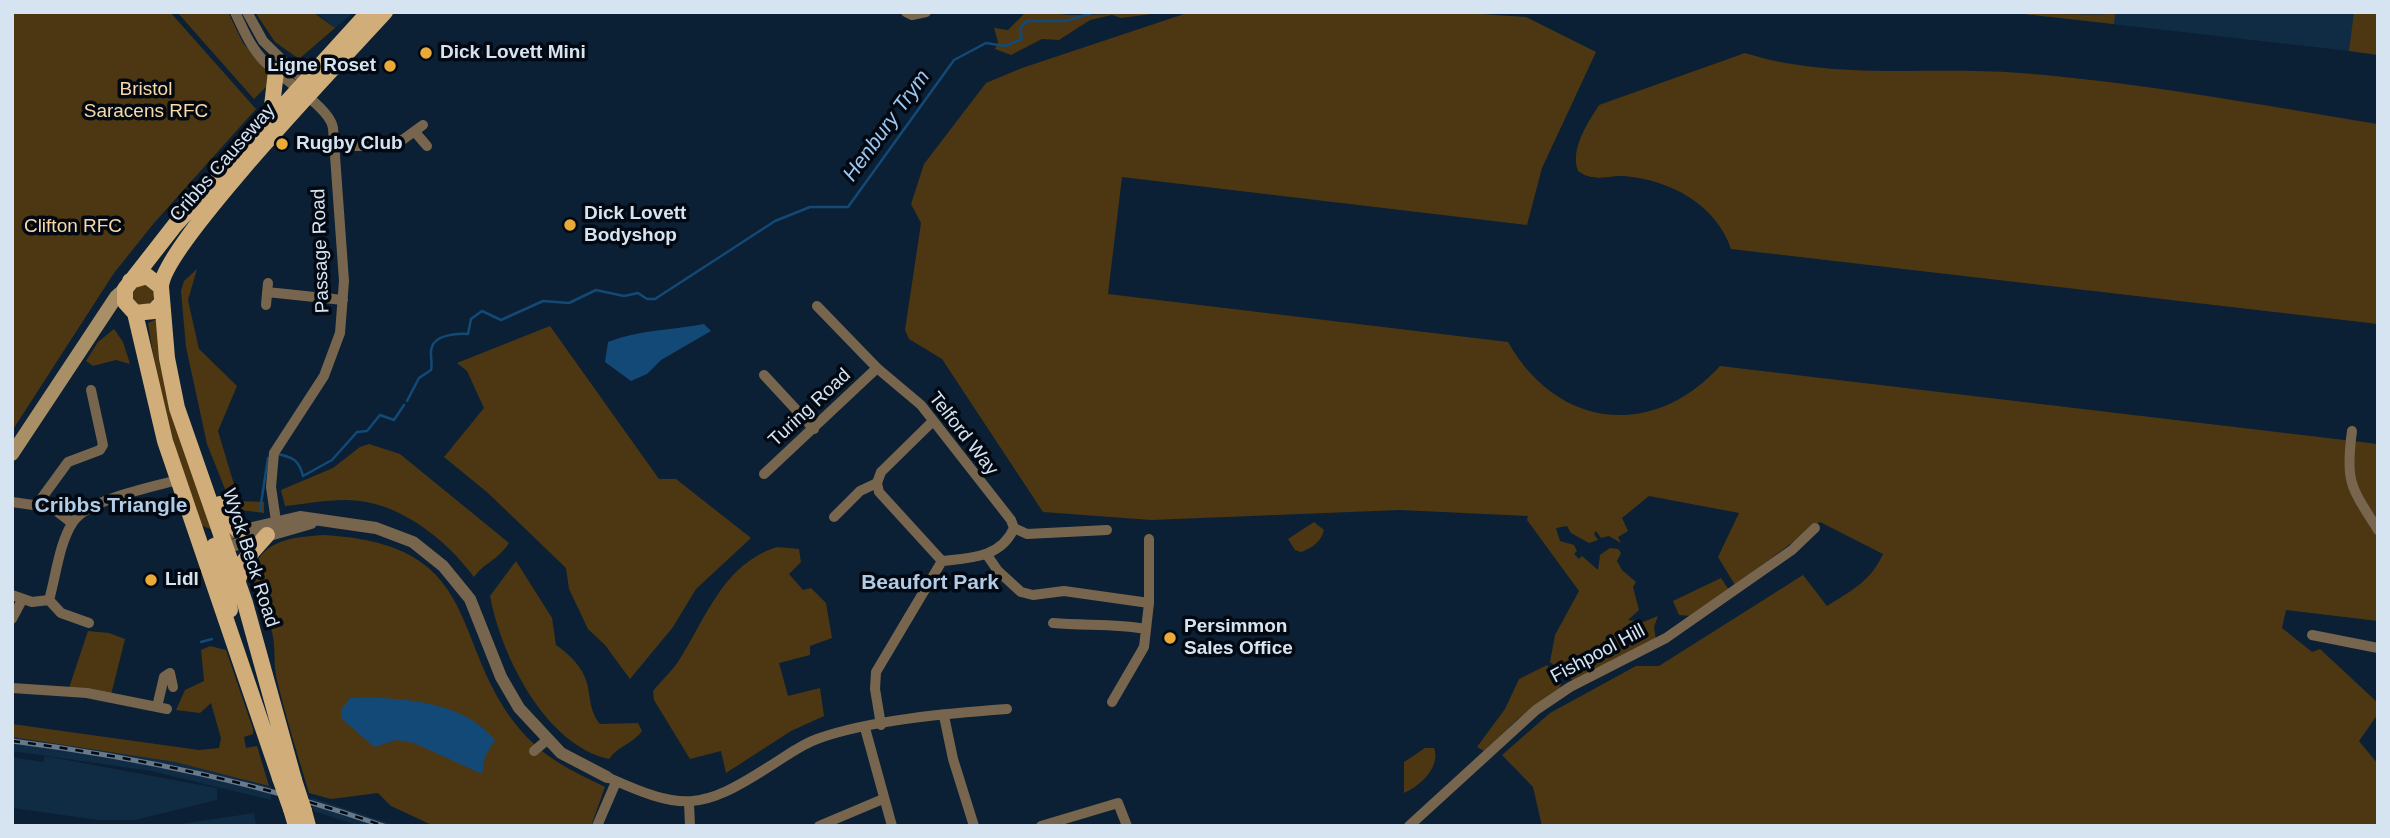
<!DOCTYPE html>
<html>
<head>
<meta charset="utf-8">
<style>
	body { margin:0 }
	#map { position:relative; width:2390px; height:838px; overflow:hidden; background:#0b2034; font-family:Helvetica,sans-serif }
	canvas { display:block }
	.frame { position:absolute; inset:0; border:14px solid #d6e4f1; pointer-events:none }
</style>
</head>
<body>
<div id="map">
<canvas width="2390" height="838"></canvas>
<div class="frame"></div>
</div>
<script>
const ctx = document.querySelector('canvas').getContext('2d');
ctx.lineJoin = 'round';
function fill(path, color) {
  ctx.fillStyle = color;
  ctx.fill(path, 'evenodd');
}
function strokePath(path, color, width, dash) {
  ctx.strokeStyle = color;
  ctx.lineWidth = width;
  ctx.lineCap = dash ? 'butt' : 'round';
  ctx.setLineDash(dash || []);
  ctx.stroke(path);
}
function write(font, color, halo, rows, align = 'center') {
  ctx.font = font + ' Helvetica,sans-serif';
  ctx.lineWidth = 7;
  ctx.setLineDash([]);
  ctx.textBaseline = 'middle';
  ctx.strokeStyle = halo;
  ctx.fillStyle = color;
  for (const [text, x, y, turn = 0] of rows) {
    ctx.save();
    ctx.translate(x, y);
    ctx.rotate((+turn || 0) * Math.PI / 180);
    ctx.textAlign = isNaN(turn) ? turn : align;
    if (halo) ctx.strokeText(text, 0, 0);
    ctx.fillText(text, 0, 0);
    ctx.restore();
  }
}
fill(new Path2D(`
	M315,12H354L335,28Z
	M2006,12H2378V55L2349,51Z
	M12,737L175,762L232,776L271,787V800L151,771L12,751Z
	M45,756L217,788V800L135,820H99L12,808V757L43,762Z
	M310,797L397,826H359L314,811Z
	M254,813L256,826H166L228,817Z`), '#102b44');
fill(new Path2D(`
	M12,12H170L256,109L154,223L114,273L12,431Z
	M177,12H228L243,43L274,79L254,99Z
	M255,12H313L335,28L299,59L275,42Z
	M1032,12L1071,15L1159,13L1121,18L1112,15L1090,20L1059,40L1042,39L1011,55L995,49L998,42L994,28L1008,30L1024,14Z
	M1190,12H1450L1526,17L1596,52L1542,168L1527,225L1122,177L1108,294L1508,342C1557,429 1653,440 1720,366L2378,444V621L2286,610L2282,628L2312,652L2320,649L2378,703V714L2359,741L2378,764V826H1542L1533,787L1502,755L1550,713L1636,666H1659L1803,575L1827,606C1851,591 1871,581 1883,554L1820,522L1735,585L1718,557L1739,513L1649,496L1622,518L1628,531L1618,537L1621,543L1609,536L1601,538L1596,531L1594,534L1598,540L1589,543L1571,533L1567,526L1556,528L1560,541L1574,545L1577,551L1574,554L1579,559L1582,556L1598,570L1600,555L1610,548L1618,549L1621,553L1617,561L1622,570L1636,582L1633,587L1639,610L1628,620L1643,622L1658,616L1654,627L1656,640L1574,681L1550,662L1555,635L1579,591L1527,520L1528,516L1400,510L1151,520L1043,512L942,359L909,339L905,330L921,223L911,204L924,164L986,83L1022,68Z
	M2006,12C2022,12 2108,17 2115,13L2114,24Z
	M2354,12H2378V55L2349,51Z
	M1745,53C1834,81 1928,66 2020,73C2137,82 2261,105 2378,124V324L1731,249C1716,204 1670,180 1624,176C1606,175 1595,183 1578,171C1570,149 1587,124 1599,105Z
	M197,269L188,300L199,349L237,386L218,431L239,501L264,502V513L233,509L207,444L186,347L181,291L184,281Z
	M132 295a11 11 0 1 1 22 0a11 11 0 1 1-22 0Z
	M157,319L213,530L200,525C177,458 158,393 148,323Z
	M550,326L659,479H676L751,538L696,589L673,627L630,679L605,645L588,629L569,589L566,568L488,493L444,457L484,408L467,371L457,363Z
	M114,329L123,342L130,364L116,360L93,366L86,361L98,342Z
	M369,444L400,454L509,543C496,562 486,561 474,577C445,538 396,499 344,500C325,500 305,504 285,506L281,490L333,468L360,447Z
	M1314,522L1324,530C1321,542 1312,548 1301,552L1295,550L1288,539Z
	M323,535C495,544 443,653 532,742C553,763 579,774 605,787L591,826H434L391,806L378,793L331,799L309,793C298,756 286,718 277,680C273,664 276,647 272,632C267,608 244,588 257,562C269,538 300,537 323,535Z
	M777,547L799,549L801,562L789,574L803,590L811,588L826,603L832,638L810,646V655L779,663L788,696L820,688L824,716L791,731L726,773L721,751L690,759L654,700L653,691C661,681 671,672 678,662C706,618 723,564 777,547Z
	M516,561L552,618L556,645C570,655 582,666 587,683C591,699 589,710 600,724L638,723L642,731C634,743 618,746 609,759C545,745 501,655 490,596Z
	M1721,578L1729,590L1692,616L1679,615L1673,601Z
	M88,631L109,633L125,639L111,695L69,688Z
	M210,646L226,650L253,729V734L244,737L246,748L257,746L269,786L175,762L12,737V724L199,750L219,748L221,738L211,703L200,713L176,710L185,690L204,681L201,650Z
	M1547,665L1561,683L1560,689L1518,719L1484,751L1477,747L1505,709L1519,679Z
	M1425,748H1434C1441,767 1420,786 1404,793V762Z`), '#4c3712');
fill(new Path2D(`
	M704,324L711,331L661,360L647,374L631,381L605,362L608,342C638,330 672,330 704,324Z
	M350,698C399,697 462,700 495,740L485,756L482,774L414,743L396,740L374,747L341,718V710Z`), '#134976');
strokePath(new Path2D(`
	M407,401L419,378L431,370C433,362 429,354 432,347C435,335 458,333 468,334L471,319L482,311L501,320L543,301L569,303L596,290L624,296L638,293L647,299H655L775,221L810,207H848L954,60L986,43L1005,46L1022,39L1020,28L1027,21H1066L1095,12
	M277,454C293,457 299,460 303,476L332,460L357,432L367,431L380,415L394,420L404,405
	M260,510L268,458
	M201,642L212,639`), '#134976', 2.5);
strokePath(new Path2D(`
	M235,12C243,29 250,46 263,60C280,78 330,107 333,128L344,281L340,333L324,376L274,453L271,487L276,521
	M247,12L263,41L310,87
	M906,12L912,15L926,12
	M415,132L427,146
	M334,146H394L423,125
	M267,292L343,300
	M266,305L268,283
	M817,306L877,368L921,405L1011,520L1014,528C1001,558 970,558 942,561
	M764,375L814,429
	M933,421L881,472L877,483L879,492L942,561
	M2352,431C2345,483 2351,487 2378,530
	M764,474L877,368
	M12,502L33,505L42,502
	M834,517L860,491L877,483
	M72,523L41,499L68,462L100,450L103,445L91,390
	M1014,528L1027,534L1107,530
	M987,555L998,571L1021,592L1033,595L1064,591L1149,603
	M12,595L32,602L49,600C56,576 59,543 73,522C87,500 152,487 178,480
	M49,600L61,613L89,623
	M12,619L22,600
	M1053,623C1085,626 1115,623 1146,629
	M2312,635L2378,648
	M12,688L87,693L167,709
	M1112,702L1144,647L1149,603V539
	M157,707L164,677L170,673L173,687
	M944,716L953,759L974,826
	M881,725L875,689L876,672L942,561
	M865,728L892,826
	M534,751L547,740
	M607,777C683,811 700,811 770,766C785,757 800,745 817,739C869,720 951,713 1007,709
	M689,803L690,826
	M597,826L616,782
	M819,826L883,799
	M1041,826L1118,803L1127,826
	M1409,826L1536,710L1570,687L1666,638L1792,550L1815,528`), '#77664d', 10);
strokePath(new Path2D(`
	M216,543L222,535L300,517L376,528L413,542L443,566L470,599L501,677L519,708L561,753L607,777
	M217,546L235,545L311,523`), '#77664d', 12);
strokePath(new Path2D(`
	M12,454L116,297L125,289`), '#a98f66', 14);
strokePath(new Path2D(`
	M271,115L276,71
	M130,281L147,276L161,287L167,358L177,408L245,603L294,780
	M161,287C162,246 348,53 385,12
	M162,302L154,311L135,313L125,302V289L175,225L369,12
	M135,313L165,441L280,778
	M220,504L230,523L239,531
	M214,546L230,610
	M238,580L244,561L267,535
	M291,809L296,826
	M304,811L308,826`), '#d1ae79', 16);
const rail = new Path2D(`
	M12,741C139,757 263,784 384,826`);
strokePath(rail, '#67798a', 5);
strokePath(rail, '#030912', 2.5, [8]);
strokePath(new Path2D(`
	M280,778L291,809
	M294,780L304,811`), '#d1ae79', 16);
for (const [x, y, r, color] of [
	[426,53,7,"#eaaa38"],
	[390,66,7,"#eaaa38"],
	[282,144,7,"#eaaa38"],
	[570,225,7,"#eaaa38"],
	[151,580,7,"#eaaa38"],
	[1170,638,7,"#eaaa38"]
]) {
  const dot = new Path2D();
  dot.arc(x, y, r, 0, 2 * Math.PI);
  ctx.fillStyle = color;
  ctx.fill(dot);
  strokePath(dot, '#030912', 2.5);
}
write('bold 19px', '#d6e4f1', '#030912', [
	["Dick Lovett Mini",440,53],
	["Ligne Roset",376,66,"right"],
	["Rugby Club",296,144],
	["Dick Lovett",584,214],
	["Bodyshop",584,236],
	["Lidl",165,580],
	["Persimmon",1184,627],
	["Sales Office",1184,649]
], 'left');
write('19px', '#fad9a6', '#030912', [
	["Bristol",146,90],
	["Saracens RFC",146,112],
	["Clifton RFC",73,227]
]);
write('19px', '#d6e4f1', '#030912', [
	["Cribbs Causeway",223,163,-49],
	["Passage Road",321,251,-92],
	["Turing Road",810,408,-43],
	["Telford Way",963,434,52],
	["Wyck Beck Road",250,558,72],
	["Fishpool Hill",1598,654,-28]
]);
write('italic 21px', '#9dc7f1', '#030912', [
	["Henbury Trym",887,126,-54]
]);
write('bold 21px', '#b2cce6', '#030912', [
	["Cribbs Triangle",111,506],
	["Beaufort Park",930,583]
]);
</script>
</body>
</html>
